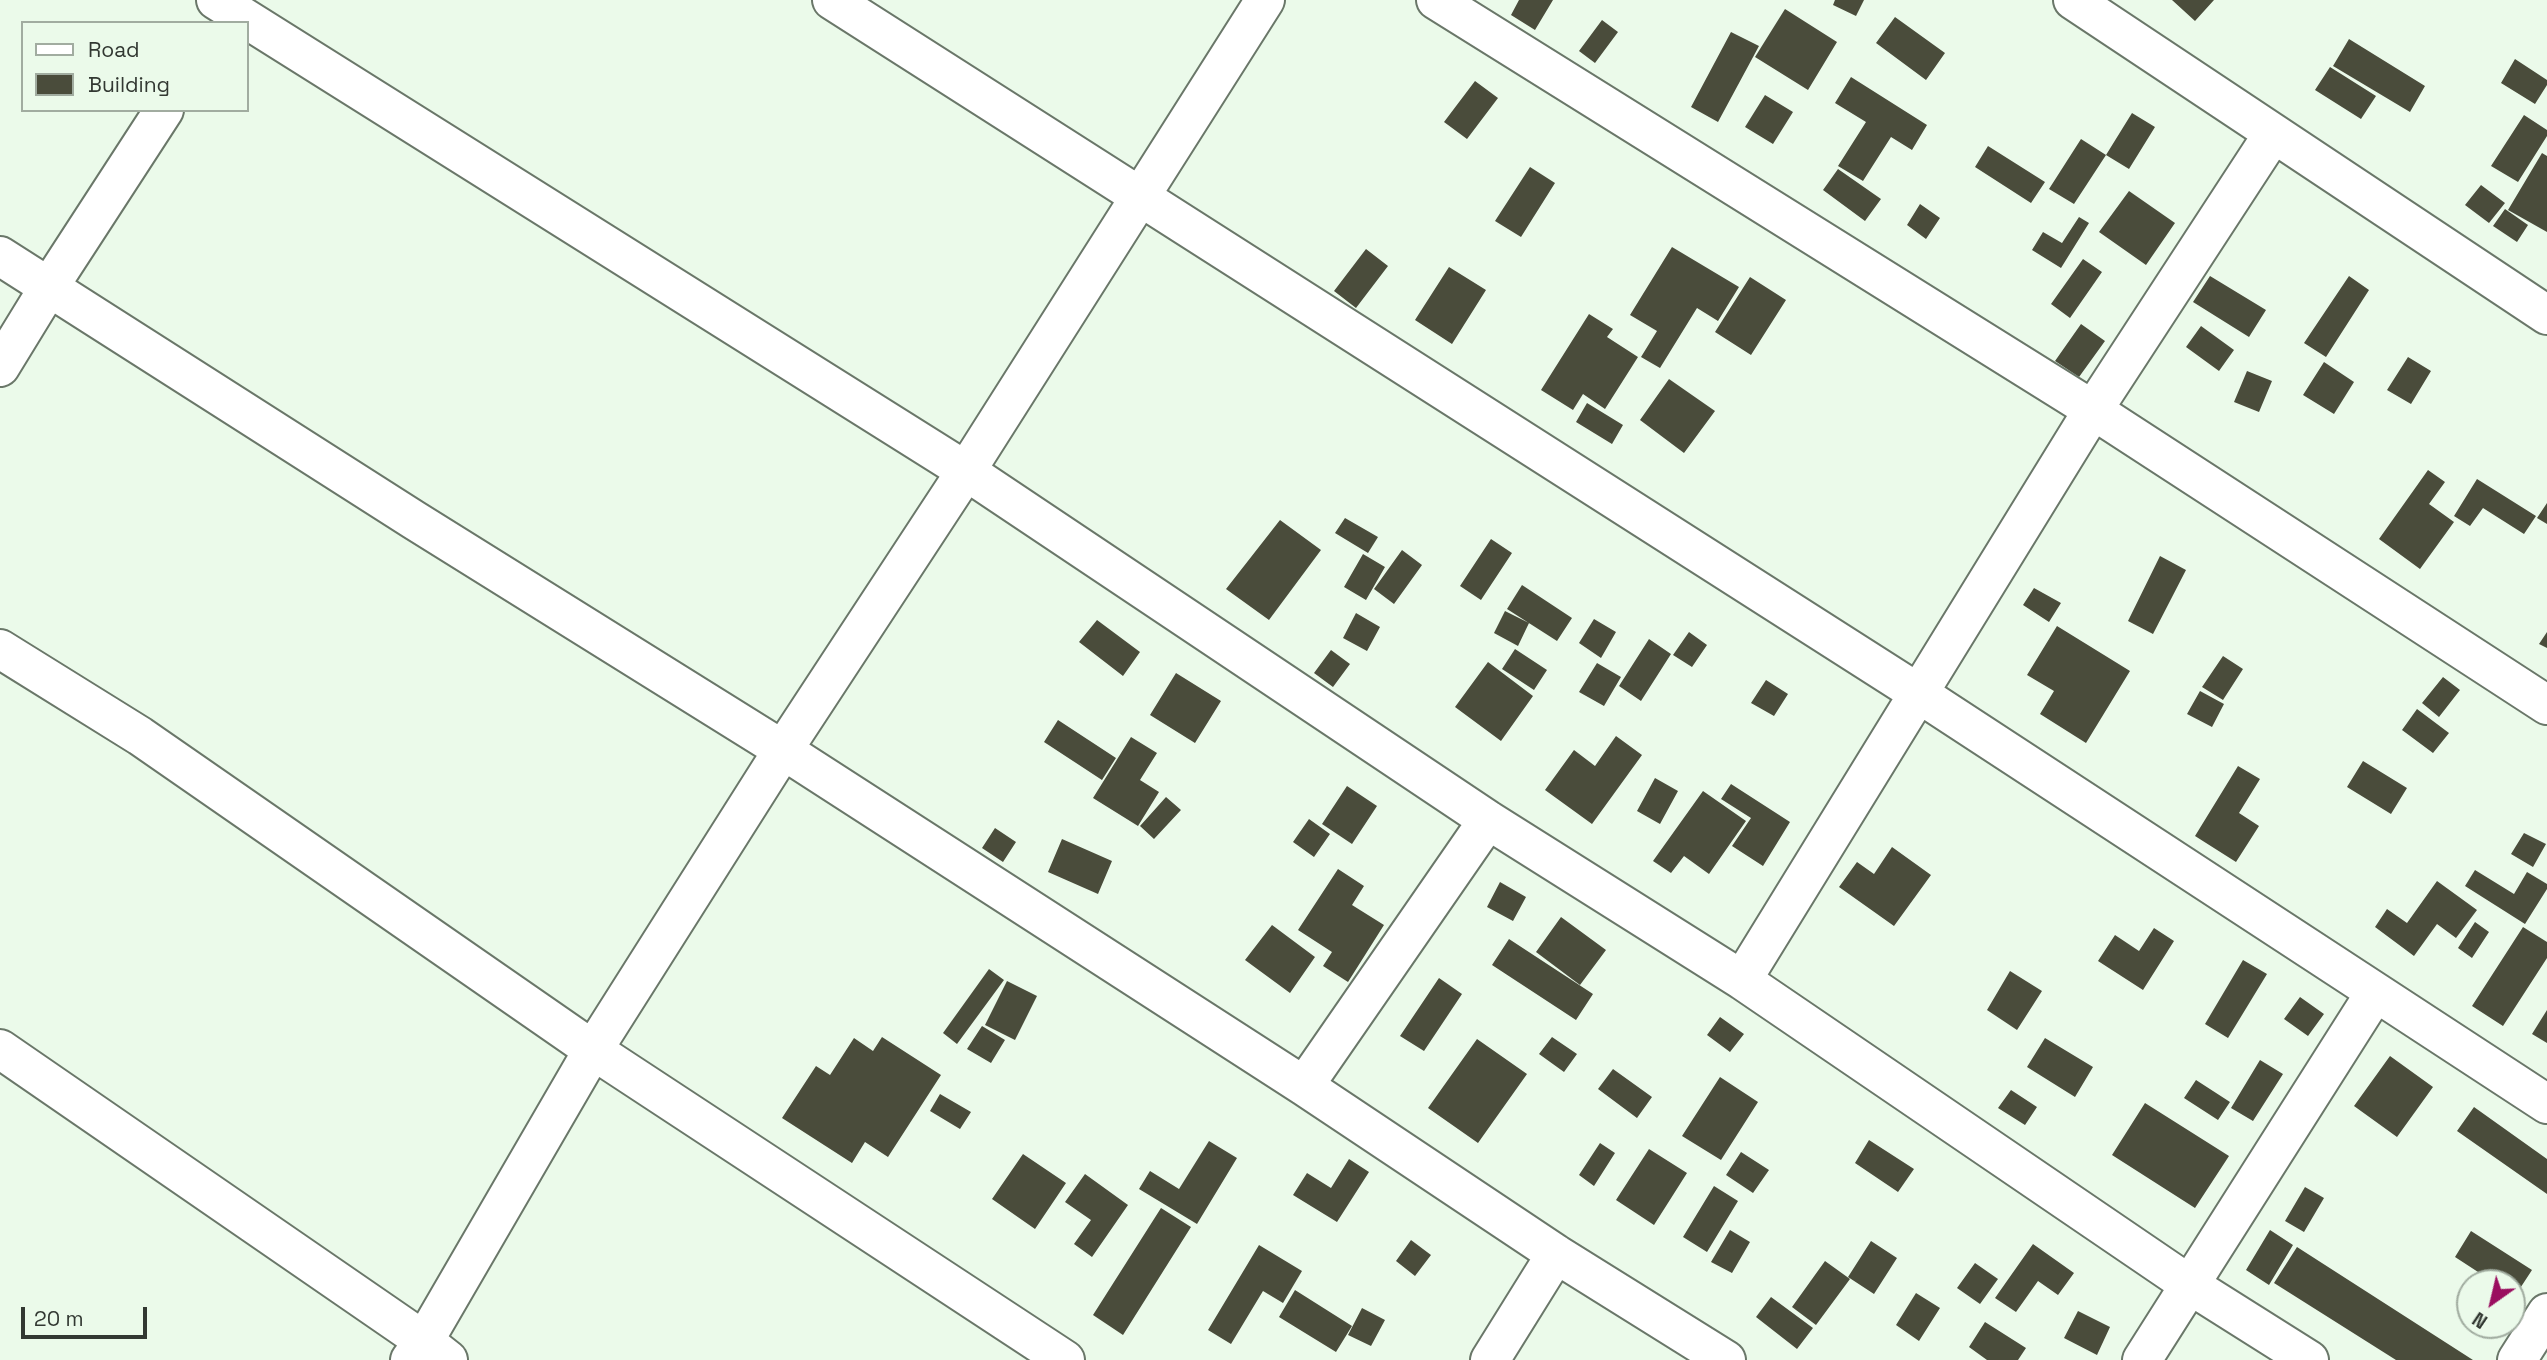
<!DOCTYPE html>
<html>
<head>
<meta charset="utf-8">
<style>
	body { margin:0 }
	#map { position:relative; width:2547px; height:1360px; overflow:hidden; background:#ebfaea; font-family:"Space Grotesk",sans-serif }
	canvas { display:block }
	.legend { position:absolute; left:21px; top:21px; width:228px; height:91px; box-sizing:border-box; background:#ebfaea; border:2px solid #a1aca0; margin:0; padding:9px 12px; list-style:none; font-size:21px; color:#323832 }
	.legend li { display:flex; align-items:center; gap:14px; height:35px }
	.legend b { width:35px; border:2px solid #a1aca0 }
	.north { position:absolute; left:2456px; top:1269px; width:70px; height:70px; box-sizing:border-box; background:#ebfaea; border:2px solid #a1aca0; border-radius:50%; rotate:214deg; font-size:19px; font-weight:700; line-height:28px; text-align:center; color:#323832 }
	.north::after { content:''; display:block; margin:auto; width:24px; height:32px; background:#9a0e5f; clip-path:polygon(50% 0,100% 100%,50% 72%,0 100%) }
	.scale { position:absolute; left:21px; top:1307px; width:126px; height:32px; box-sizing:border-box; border:4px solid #323832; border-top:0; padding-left:9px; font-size:21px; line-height:24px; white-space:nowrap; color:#323832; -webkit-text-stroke:5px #ebfaea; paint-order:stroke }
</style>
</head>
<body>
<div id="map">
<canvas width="2547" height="1360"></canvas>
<ul class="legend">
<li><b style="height:9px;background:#fff"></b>Road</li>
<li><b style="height:19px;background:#4a4c3b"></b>Building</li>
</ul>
<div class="north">N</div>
<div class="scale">20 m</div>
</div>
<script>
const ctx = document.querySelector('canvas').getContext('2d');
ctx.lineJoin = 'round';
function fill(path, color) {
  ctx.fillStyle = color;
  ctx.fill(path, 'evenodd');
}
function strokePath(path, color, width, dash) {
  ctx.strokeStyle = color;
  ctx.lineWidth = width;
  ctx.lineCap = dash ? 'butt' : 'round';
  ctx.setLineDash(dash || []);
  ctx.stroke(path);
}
fill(new Path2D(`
	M1519,0H1553L1535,30L1511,15Z
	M1835,0H1864L1856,16L1833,5Z
	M2172,0H2214L2195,21Z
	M1785,9L1837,42L1808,90L1755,57Z
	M1895,17L1945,53L1926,80L1876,43Z
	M1602,20L1618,32L1595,63L1579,51Z
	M1731,32L1759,46L1718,122L1691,107Z
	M2349,39L2425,86L2410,112L2333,66Z
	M2515,59L2547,80V85L2535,104L2501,83Z
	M2330,67L2376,96L2361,119L2315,90Z
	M1851,77L1927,125L1912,150L1891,137L1863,181L1838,166L1866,122L1835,103Z
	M1475,81L1498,98L1467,139L1444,122Z
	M1765,95L1793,112L1773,144L1745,127Z
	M2132,113L2155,127L2129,169L2106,155Z
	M2524,115L2547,130V136L2518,182L2491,166Z
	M2081,139L2106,155L2074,204L2049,189Z
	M1988,146L2045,182L2031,203L1975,167Z
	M2542,153L2547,156V232L2508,210Z
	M1530,167L1555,183L1521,237L1495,221Z
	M1838,169L1881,199L1865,221L1823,190Z
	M2481,185L2505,203L2489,223L2465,205Z
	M2129,191L2175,223L2146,265L2099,232Z
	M1920,204L1940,218L1926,239L1907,225Z
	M2505,209L2528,225L2517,242L2493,226Z
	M2079,217L2089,223L2061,268L2032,250L2043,232L2062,243Z
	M1672,247L1739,287L1718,321L1697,308L1660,368L1641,357L1657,331L1630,315Z
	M1366,249L1388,266L1356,308L1334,291Z
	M2083,259L2102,272L2070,318L2051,304Z
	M1449,267L1486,290L1452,344L1415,320Z
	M2210,276L2266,310L2249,337L2193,302Z
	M2349,276L2369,290L2326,357L2304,343Z
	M1750,277L1786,300L1751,355L1715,332Z
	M1589,314L1613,329L1607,337L1638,357L1605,409L1583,394L1573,410L1541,390Z
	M2081,324L2105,341L2079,377L2055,361Z
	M2201,326L2234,350L2219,371L2186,347Z
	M2408,357L2431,371L2411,404L2387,390Z
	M2324,362L2354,382L2334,414L2303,395Z
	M2247,371L2272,381L2259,412L2234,402Z
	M1669,379L1715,411L1684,453L1640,420Z
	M1587,403L1623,425L1612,444L1576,422Z
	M2428,470L2445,482L2429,504L2454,522L2420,569L2379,539Z
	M2477,479L2536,516L2524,534L2483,508L2470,526L2454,516Z
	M2547,503V524L2537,518Z
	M1345,518L1378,537L1368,553L1335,533Z
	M1280,520L1321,550L1269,620L1226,589Z
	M1491,539L1512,553L1481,600L1460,586Z
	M1402,550L1422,565L1394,604L1374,589Z
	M1363,554L1385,567L1366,600L1344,587Z
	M2160,556L2186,570L2153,634L2128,621Z
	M1522,585L1572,618L1557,641L1507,609Z
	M2034,588L2061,603L2049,622L2023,605Z
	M1505,611L1529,623L1518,646L1494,633Z
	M1356,613L1380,627L1367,651L1343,638Z
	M1594,619L1616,632L1601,658L1579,643Z
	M1097,620L1140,652L1123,676L1079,642Z
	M2057,626L2130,671L2086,743L2040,714L2054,691L2027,675Z
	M1689,632L1707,645L1692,667L1673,655Z
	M2547,632V648L2539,644Z
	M1649,639L1671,654L1641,701L1619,686Z
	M1515,649L1547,670L1534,690L1502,669Z
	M1331,650L1350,664L1333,687L1314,673Z
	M2223,656L2243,669L2223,700L2202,687Z
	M1488,662L1533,696L1501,741L1455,707Z
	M1597,663L1621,677L1604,706L1579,692Z
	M1176,673L1221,701L1195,743L1150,715Z
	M2443,677L2460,690L2439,717L2422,703Z
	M1766,680L1788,694L1774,716L1751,703Z
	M2200,691L2224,704L2212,727L2187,714Z
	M2417,709L2449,733L2433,753L2402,730Z
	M1058,720L1116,758L1102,780L1044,742Z
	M1616,736L1642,755L1592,824L1545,790L1574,750L1595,766Z
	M1131,737L1157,753L1140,780L1159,792L1138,826L1093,798Z
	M2363,761L2407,788L2391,814L2347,787Z
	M2238,766L2260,779L2239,813L2259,826L2236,862L2195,836Z
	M1655,778L1678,791L1660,824L1637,811Z
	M1731,784L1790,822L1763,866L1732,846L1751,818L1721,799Z
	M1347,786L1377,806L1352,844L1322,824Z
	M1703,791L1746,821L1709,874L1684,856L1671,873L1653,861Z
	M1166,797L1181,810L1154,839L1140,826Z
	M1309,819L1330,834L1314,857L1293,842Z
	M995,828L1016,842L1003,862L982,848Z
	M2524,833L2546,844L2533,867L2511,854Z
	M1062,839L1112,861L1098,894L1048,872Z
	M1892,847L1931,875L1894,926L1839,887L1857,862L1874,874Z
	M1338,869L1364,886L1352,905L1384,925L1348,982L1323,966L1332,952L1298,930Z
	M2475,870L2514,894L2527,872L2547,884V889L2525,924L2465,886Z
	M2437,881L2477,910L2456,938L2437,924L2414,956L2375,927L2387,909L2407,923Z
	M1500,882L1526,897L1513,921L1487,907Z
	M1561,917L1606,950L1580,985L1536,952Z
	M2475,922L2489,932L2472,958L2458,948Z
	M1272,925L1315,957L1290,993L1245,960Z
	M2523,927L2547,942V958L2503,1026L2472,1006Z
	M2154,928L2174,941L2143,990L2098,961L2115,935L2139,951Z
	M1509,939L1593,994L1576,1020L1492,965Z
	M2243,960L2267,974L2228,1038L2205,1024Z
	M989,969L1004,980L957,1044L943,1033Z
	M2010,971L2042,991L2017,1030L1987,1010Z
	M1439,978L1462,994L1424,1051L1400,1036Z
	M1007,981L1037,996L1015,1040L985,1025Z
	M2300,997L2324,1014L2308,1036L2284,1019Z
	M2547,1010V1043L2532,1034Z
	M1720,1017L1744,1034L1730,1052L1707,1035Z
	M982,1026L1005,1040L991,1063L967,1049Z
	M882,1037L941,1075L888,1157L865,1142L852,1163L782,1118L816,1066L830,1075L854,1038L873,1051Z
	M1552,1037L1577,1054L1564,1072L1539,1054Z
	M2045,1038L2093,1067L2075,1097L2027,1067Z
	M1477,1039L1527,1074L1478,1143L1428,1108Z
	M2390,1056L2433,1087L2397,1137L2354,1106Z
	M2260,1060L2283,1074L2253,1121L2231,1108Z
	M1613,1069L1652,1097L1637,1118L1598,1089Z
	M1720,1077L1758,1102L1721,1160L1682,1136Z
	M2196,1080L2230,1102L2218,1120L2184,1098Z
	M2011,1090L2037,1107L2025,1125L1998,1108Z
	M940,1094L971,1112L960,1129L930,1111Z
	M2145,1103L2229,1156L2195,1208L2112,1155Z
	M2474,1107L2547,1159V1194L2457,1131Z
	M1869,1140L1914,1169L1898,1192L1855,1163Z
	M1209,1141L1237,1158L1197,1224L1139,1189L1150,1171L1179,1189Z
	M1600,1143L1615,1153L1594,1186L1579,1175Z
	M1649,1149L1687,1173L1654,1225L1616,1200Z
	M1741,1152L1769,1170L1753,1193L1726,1175Z
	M1023,1154L1066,1183L1035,1229L992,1199Z
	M1349,1159L1369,1172L1337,1222L1293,1195L1307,1173L1331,1188Z
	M1085,1174L1128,1205L1092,1257L1074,1244L1091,1220L1065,1202Z
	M1714,1186L1738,1201L1707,1252L1683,1237Z
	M2305,1187L2324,1198L2304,1232L2285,1221Z
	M1161,1208L1191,1227L1123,1335L1093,1315Z
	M1730,1230L1750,1242L1732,1273L1711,1262Z
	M2270,1230L2293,1245L2269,1285L2246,1270Z
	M2471,1231L2532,1270L2515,1296L2512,1294V1283H2495L2455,1257Z
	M1411,1240L1431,1255L1415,1276L1396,1261Z
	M1871,1241L1897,1258L1874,1294L1848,1277Z
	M2033,1244L2074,1273L2058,1295L2038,1281L2016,1312L1995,1298Z
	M1259,1245L1302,1271L1283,1303L1263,1291L1231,1344L1208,1330Z
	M2297,1247L2473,1360H2396L2274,1283Z
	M1825,1261L1850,1279L1816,1325L1792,1307Z
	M1975,1263L1998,1279L1980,1304L1957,1288Z
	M1295,1290L1352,1326L1336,1352L1279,1317Z
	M1916,1293L1940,1308L1919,1341L1896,1325Z
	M1771,1297L1813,1328L1797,1349L1756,1317Z
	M1362,1308L1385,1320L1371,1346L1348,1335Z
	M2078,1311L2110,1327L2097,1355L2064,1338Z
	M1985,1322L2026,1348L2018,1360H1987L1969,1347Z`), '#4a4c3b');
const minor = new Path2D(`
	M216,0L966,471L1488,820L1742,980L2190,1285L2309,1360
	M832,0L1918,693L2547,1104
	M1436,0L2093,410L2547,705
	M2073,0L2547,315
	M0,256L414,520L783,750L1304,1086L1556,1254L1726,1360
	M0,367L49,287L164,110
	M0,649L140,736L593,1050L1065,1360
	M1742,980L2093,410L2273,134
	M0,1049L424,1341L448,1360
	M1304,1086L1488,820
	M410,1360L424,1341L593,1050L783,750L966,471L1265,0
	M1490,1360L1556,1254
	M2142,1360L2375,993
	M2517,1360L2547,1313`);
strokePath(minor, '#6a7769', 42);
strokePath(minor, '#fff', 38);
</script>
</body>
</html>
